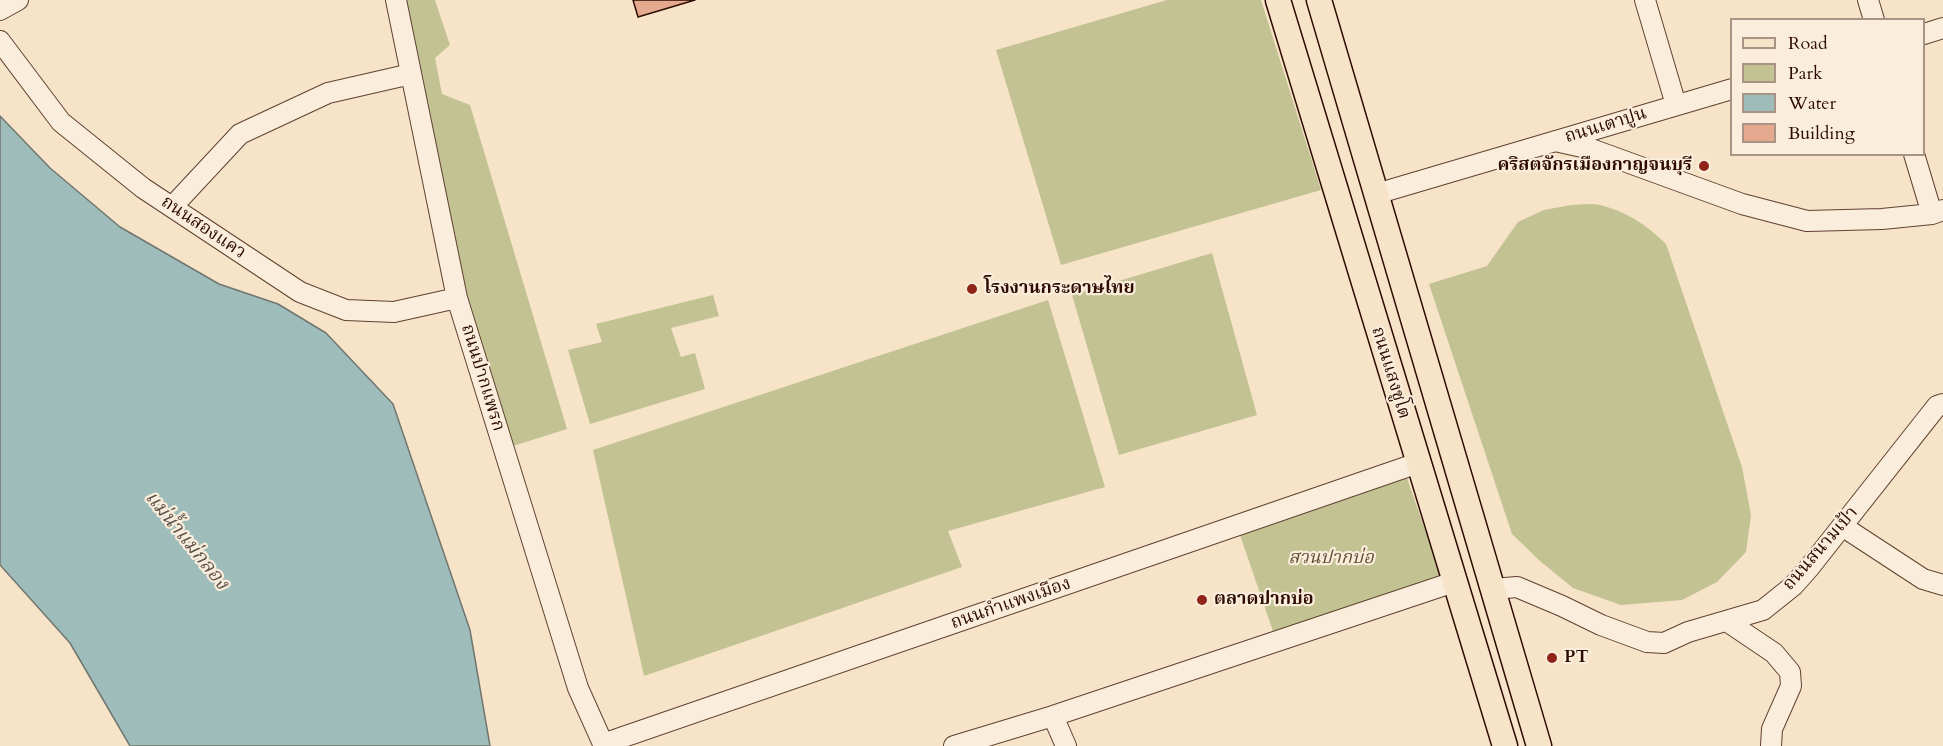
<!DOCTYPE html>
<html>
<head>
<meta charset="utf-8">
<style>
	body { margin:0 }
	#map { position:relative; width:1943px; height:746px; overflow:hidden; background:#f7e3c7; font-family:Cardo,serif }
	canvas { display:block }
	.legend { position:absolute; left:1730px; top:18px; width:195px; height:138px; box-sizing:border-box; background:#faeddb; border:2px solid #a89384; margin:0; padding:8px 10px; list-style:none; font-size:18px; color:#2d0b01 }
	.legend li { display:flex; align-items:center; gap:12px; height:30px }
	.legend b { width:30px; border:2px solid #a89384 }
</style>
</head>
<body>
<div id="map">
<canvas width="1943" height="746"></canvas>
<ul class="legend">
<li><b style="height:8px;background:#f7e3c7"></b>Road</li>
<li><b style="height:16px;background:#c2c292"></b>Park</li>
<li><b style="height:16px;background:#9ebdba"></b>Water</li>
<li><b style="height:16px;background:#e4a98e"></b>Building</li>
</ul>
</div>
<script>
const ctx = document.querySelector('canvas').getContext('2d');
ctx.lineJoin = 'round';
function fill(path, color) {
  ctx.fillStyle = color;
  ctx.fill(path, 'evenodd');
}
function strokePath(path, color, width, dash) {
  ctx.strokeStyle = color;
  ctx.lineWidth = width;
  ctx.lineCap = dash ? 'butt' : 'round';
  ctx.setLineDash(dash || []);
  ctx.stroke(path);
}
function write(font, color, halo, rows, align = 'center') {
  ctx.font = font + ' Cardo,"Noto Serif Thai",serif';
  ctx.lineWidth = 4.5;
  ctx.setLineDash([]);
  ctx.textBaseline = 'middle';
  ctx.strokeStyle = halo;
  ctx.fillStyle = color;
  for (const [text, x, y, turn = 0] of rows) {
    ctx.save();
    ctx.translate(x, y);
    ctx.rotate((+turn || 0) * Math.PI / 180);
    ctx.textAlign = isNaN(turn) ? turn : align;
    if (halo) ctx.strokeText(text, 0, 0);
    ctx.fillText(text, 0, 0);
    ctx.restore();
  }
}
fill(new Path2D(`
	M403,0H435L450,45L435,58L442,94L470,105L567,429L513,446L466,291L435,157Z
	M1167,0H1261L1321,190L1061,265L996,50Z
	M1571,205C1580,205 1591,203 1600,205C1626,211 1648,226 1666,244L1742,467L1751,515L1746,552L1717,582L1682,600L1621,605L1573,588L1540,561L1512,534L1429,284L1487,266L1518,222L1544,210Z
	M1212,253L1257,415L1119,455L1072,295Z
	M713,295L719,316L671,328L681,357L695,353L705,389L590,424L568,350L602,342L596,324Z
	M1048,300L1105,487L948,531L962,567L644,676L593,450Z
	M1407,478L1441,576L1274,634L1240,535Z`), '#c2c292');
const water = new Path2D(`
	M0,116L50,168L120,227L219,284L278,304L326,333L393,404L470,630L490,746H130L70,643L0,565Z`);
fill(water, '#9ebdba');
strokePath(water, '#717670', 1.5);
const building = new Path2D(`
	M633,0H695L638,17Z`);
fill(building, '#e4a98e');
strokePath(building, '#2d0b01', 1.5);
const minor = new Path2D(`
	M396,0L457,298L578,688L604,746
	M1645,0L1676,105
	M1868,0L1874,20
	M0,10L18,0
	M1924,34L1943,28
	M0,41L61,122L143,188L300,292L346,310L394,312L457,298
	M1555,141L1591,149L1742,204L1807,221L1882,219L1932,214L1943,210
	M1914,154L1932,214
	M1376,194L1732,89
	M172,207L240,134L328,93L411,74
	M1842,526L1923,579L1943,585
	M1493,589L1517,587L1562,606L1601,625L1647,642L1664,643L1688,632L1763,610L1793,586L1809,568L1937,406L1943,404
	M1728,622L1774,653L1790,672L1791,686L1772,729L1771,746
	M1053,716L1066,746
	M603,744L1418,463
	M954,746L1053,716L1454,582`);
const major = new Path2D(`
	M1278,0L1505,746
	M1319,0L1539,746`);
strokePath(minor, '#604132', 22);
strokePath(major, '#2d0b01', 27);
strokePath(minor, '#faeddb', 20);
strokePath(major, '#f7e3c7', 24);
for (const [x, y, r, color] of [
	[1704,166,6,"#8f2418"],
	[972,289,6,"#8f2418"],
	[1202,600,6,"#8f2418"],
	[1552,658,6,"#8f2418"]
]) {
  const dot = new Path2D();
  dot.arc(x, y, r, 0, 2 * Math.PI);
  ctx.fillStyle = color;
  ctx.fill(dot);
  strokePath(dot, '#faeddb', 2);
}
write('18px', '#2d0b01', '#faeddb', [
	["ถนนเตาปูน",1606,126,-17],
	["ถนนสองแคว",203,228,34],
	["ถนนแสงชูโต",1390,373,73],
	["ถนนปากแพรก",482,378,73],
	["ถนนสนามเป้า",1821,549,-49],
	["ถนนกำแพงเมือง",1011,604,-19]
]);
write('bold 18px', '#2d0b01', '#faeddb', [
	["คริสตจักรเมืองกาญจนบุรี",1692,166,"right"],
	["โรงงานกระดาษไทย",984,289],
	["ตลาดปากบ่อ",1214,600],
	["PT",1564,658]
], 'left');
write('italic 18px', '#614b34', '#faeddb', [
	["สวนปากบ่อ",1331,559]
]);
write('italic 20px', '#5a524b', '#faeddb', [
	["แม่น้ำแม่กลอง",186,541,51]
]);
</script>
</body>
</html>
